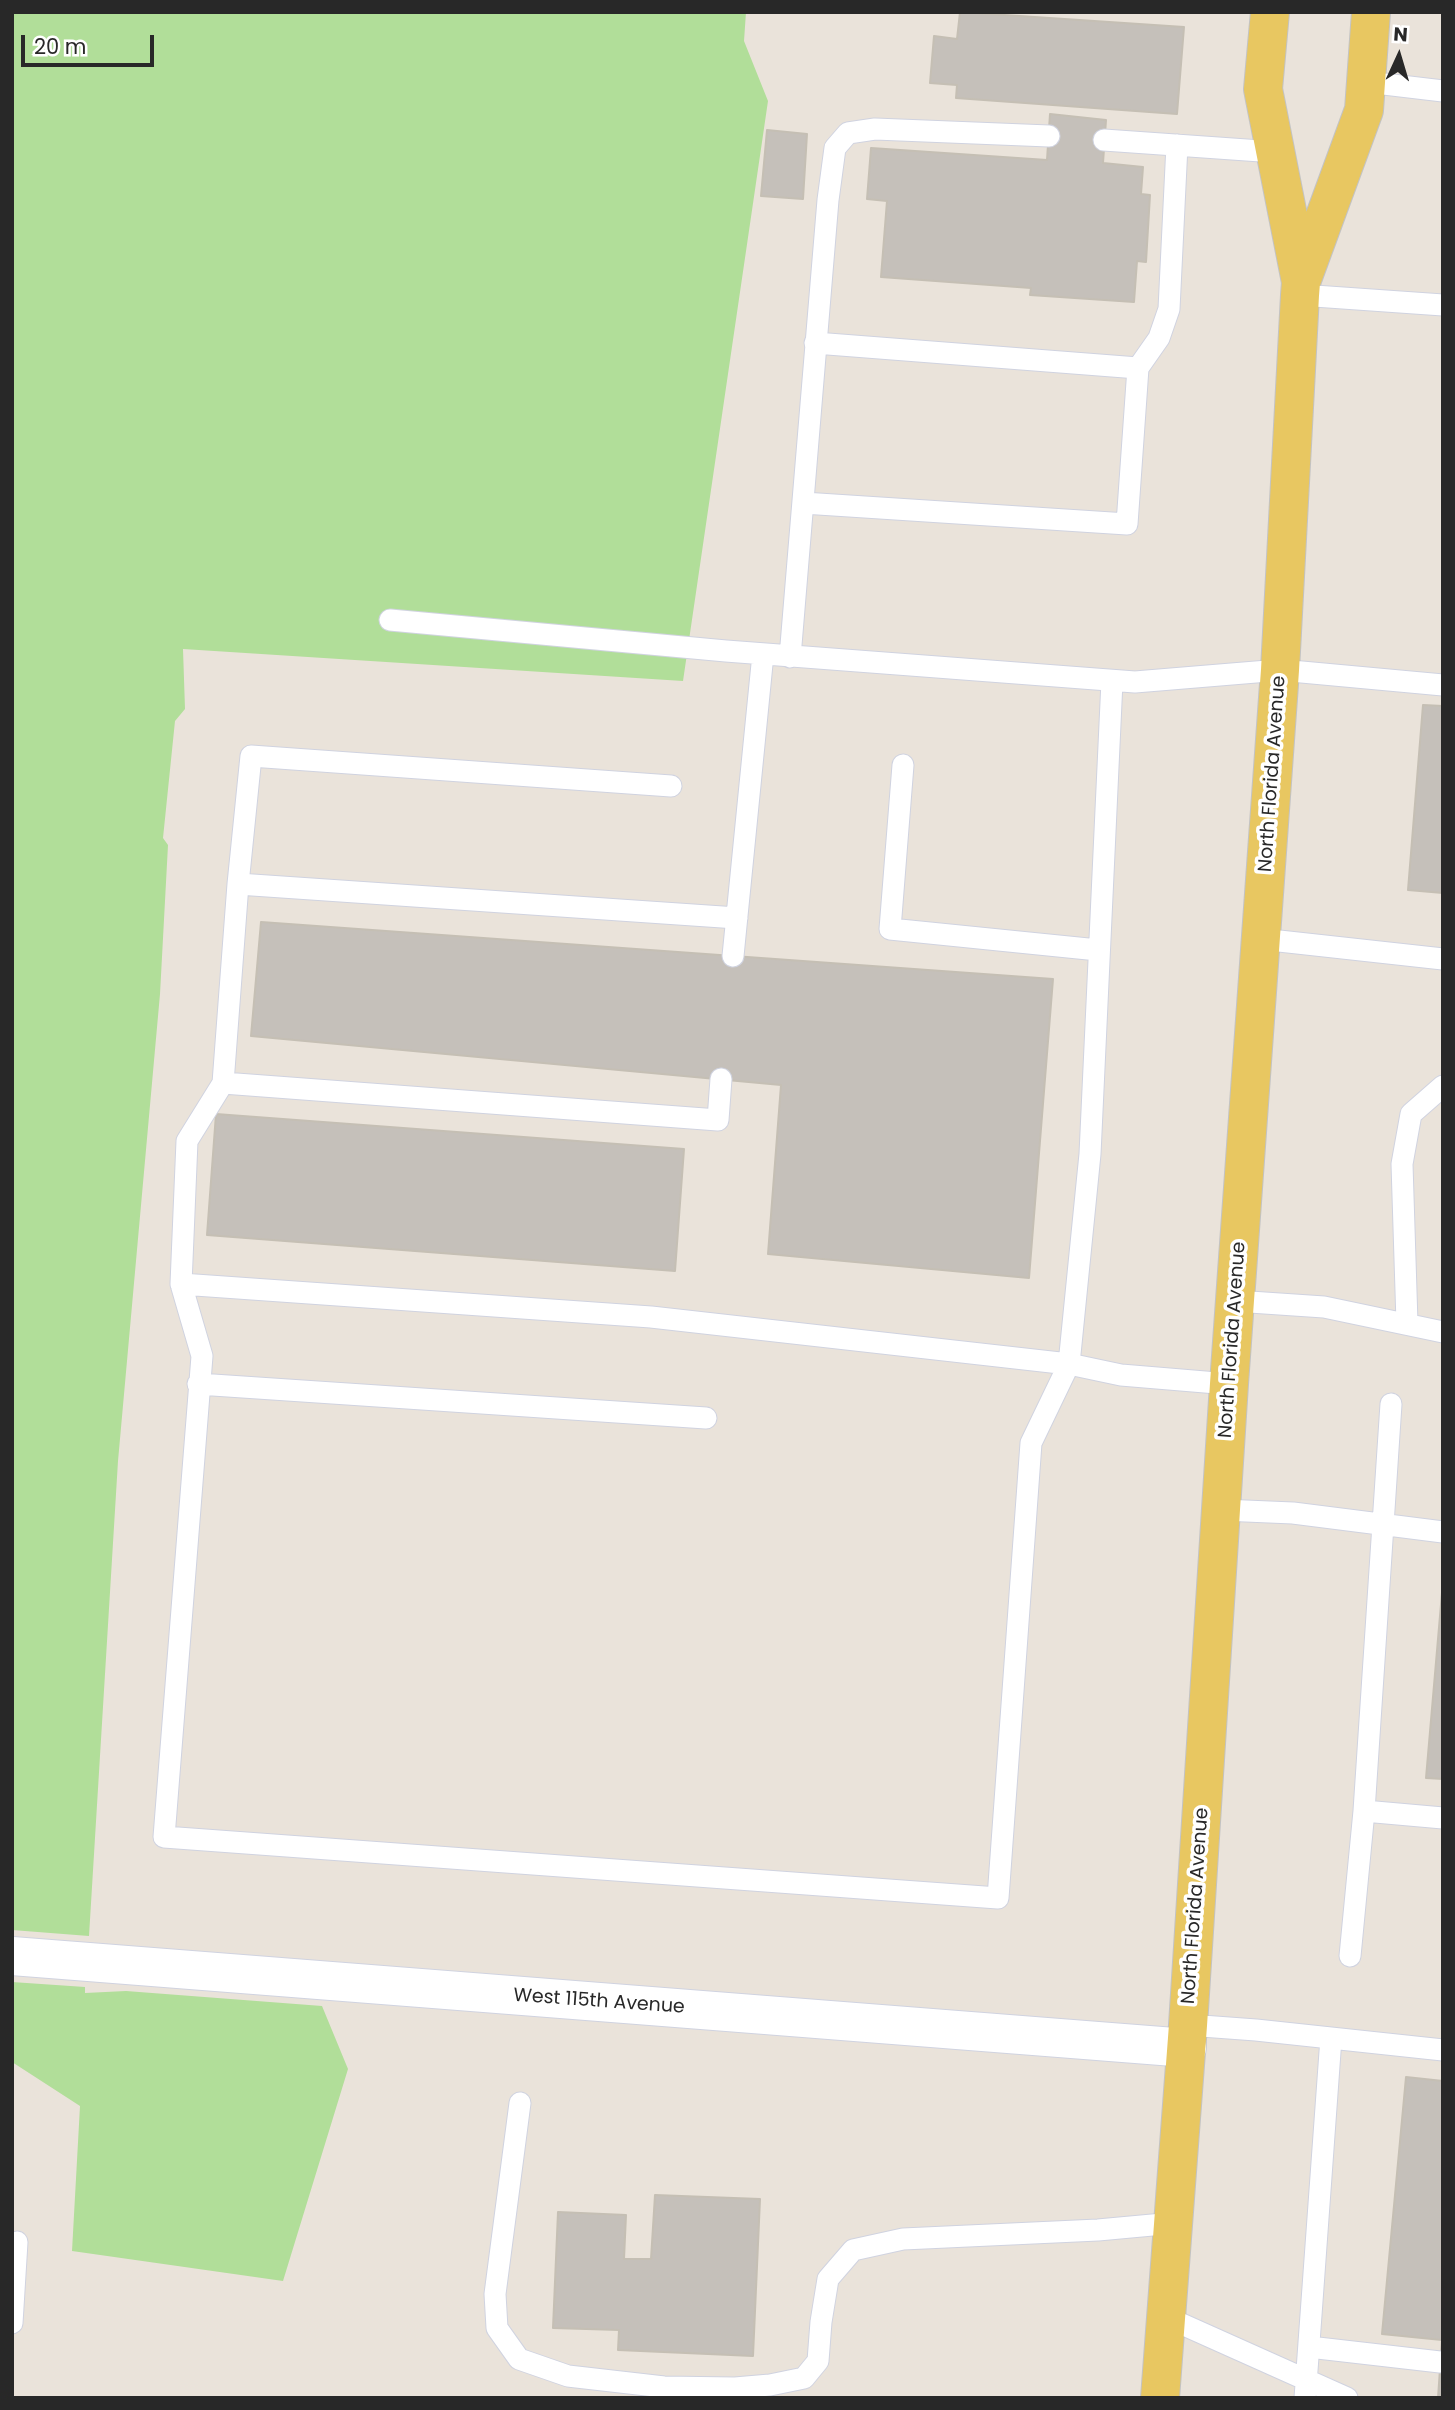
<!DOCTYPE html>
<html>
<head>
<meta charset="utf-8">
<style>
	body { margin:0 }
	#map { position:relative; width:1455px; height:2410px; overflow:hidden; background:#eae3da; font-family:Poppins,sans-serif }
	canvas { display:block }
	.frame { position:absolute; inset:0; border:14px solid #282828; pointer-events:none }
	.north { position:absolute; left:1364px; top:21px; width:70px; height:70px; -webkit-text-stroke:5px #fff; paint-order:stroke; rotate:4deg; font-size:19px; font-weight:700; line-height:28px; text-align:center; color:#282828 }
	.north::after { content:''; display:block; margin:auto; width:24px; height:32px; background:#282828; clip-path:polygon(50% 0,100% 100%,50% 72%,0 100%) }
	.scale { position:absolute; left:21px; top:35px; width:133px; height:32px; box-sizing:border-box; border:4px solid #282828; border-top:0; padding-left:9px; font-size:21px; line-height:24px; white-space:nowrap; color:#282828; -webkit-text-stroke:5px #fff; paint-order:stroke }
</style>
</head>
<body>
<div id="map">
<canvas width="1455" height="2410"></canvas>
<div class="frame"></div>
<div class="north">N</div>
<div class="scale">20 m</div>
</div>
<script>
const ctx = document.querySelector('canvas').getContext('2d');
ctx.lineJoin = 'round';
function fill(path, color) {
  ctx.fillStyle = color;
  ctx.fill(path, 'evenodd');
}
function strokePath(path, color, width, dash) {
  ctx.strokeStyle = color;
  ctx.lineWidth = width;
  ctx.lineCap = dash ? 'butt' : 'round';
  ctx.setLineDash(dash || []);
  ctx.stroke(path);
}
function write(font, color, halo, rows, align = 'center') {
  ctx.font = font + ' Poppins,sans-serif';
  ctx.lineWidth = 7;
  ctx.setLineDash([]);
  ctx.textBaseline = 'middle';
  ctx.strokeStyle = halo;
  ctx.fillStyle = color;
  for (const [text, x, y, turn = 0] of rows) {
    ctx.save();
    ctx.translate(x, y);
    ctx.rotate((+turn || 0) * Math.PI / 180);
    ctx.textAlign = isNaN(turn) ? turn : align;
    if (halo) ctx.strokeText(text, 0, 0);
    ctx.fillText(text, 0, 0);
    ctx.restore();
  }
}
fill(new Path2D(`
	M12,12H746L744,41L768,101L683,681L183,649L185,709L175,721L163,838L168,845L160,994L118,1461L89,1936L12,1930Z
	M12,1982L85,1987V1993L126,1991L322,2006L348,2069L283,2281L72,2251L80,2106L12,2062Z`), '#b1de99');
const building = new Path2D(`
	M960,12L1184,27L1177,114L956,98L957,85L930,83L934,36L957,39Z
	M1050,114L1106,120L1103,163L1143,167L1141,194L1150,195L1146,262L1137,261L1134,302L1030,295L1031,288L881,277L887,201L867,199L871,148L1047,160Z
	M767,130L807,134L803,199L761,196Z
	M1423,705L1443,706V893L1408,890Z
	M261,922L1053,979L1029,1278L768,1254L781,1085L251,1036Z
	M216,1114L684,1149L675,1271L207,1235Z
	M1443,1581V1779L1426,1778Z
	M1406,2077L1443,2081V2398H1438L1442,2340L1382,2334Z
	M655,2195L760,2199L753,2356L618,2350L619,2330L553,2328L558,2212L626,2215L624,2259H651Z`);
fill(building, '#c5c0ba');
strokePath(building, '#c5bfb4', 2);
const service = new Path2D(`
	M1367,82L1443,91
	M1104,140L1275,152
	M1300,295L1443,305
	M1138,368L1159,338L1169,309L1177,145
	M803,503L1127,524L1138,368L815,343
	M390,620L726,651L1135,682L1280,670L1443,685
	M790,657L828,200L835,148L848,133L875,129L1049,136
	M903,765L890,929L1098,950
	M238,884L251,756L671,786
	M1261,939L1443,959
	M733,956L763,654
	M721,1079L718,1120L223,1083L238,884L737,918
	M223,1083L187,1141L181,1284L202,1356L164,1837L998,1898L1031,1443L1069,1364L1090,1154L1112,681
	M181,1284L651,1317L1069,1364L1121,1375L1229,1384
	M1235,1301L1324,1307L1443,1332
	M1407,1323L1402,1164L1411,1114L1443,1086
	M198,1384L706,1418
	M1391,1404L1364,1811L1443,1818
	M1222,1510L1293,1513L1443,1532
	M1350,1956L1364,1811
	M1188,2025L1256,2030L1443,2050
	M520,2103L495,2294L497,2328L519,2359L568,2376L664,2387L735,2388L770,2385L804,2378L818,2361L821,2322L828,2279L853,2250L903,2239L1098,2230L1174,2223
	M1166,2317L1347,2398
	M12,2323L17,2242
	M1309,2347L1440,2362
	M1305,2398L1331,2038`);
const minor = new Path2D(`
	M12,1956L1187,2048`);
const primary = new Path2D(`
	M1270,12L1263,89L1301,282
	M1160,2398L1188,2025L1229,1384L1280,670L1300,295L1301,282L1364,110L1371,12`);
strokePath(service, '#d0d3e0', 23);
strokePath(minor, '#d0d3e0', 40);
strokePath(primary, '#c3c3c3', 40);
strokePath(service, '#fff', 21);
strokePath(minor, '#fff', 38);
strokePath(primary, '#e8c761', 38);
write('19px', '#282828', '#fff', [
	["North Florida Avenue",1273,774,-86],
	["North Florida Avenue",1233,1340,-86],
	["North Florida Avenue",1196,1906,-86],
	["West 115th Avenue",599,2002,4]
]);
</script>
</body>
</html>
